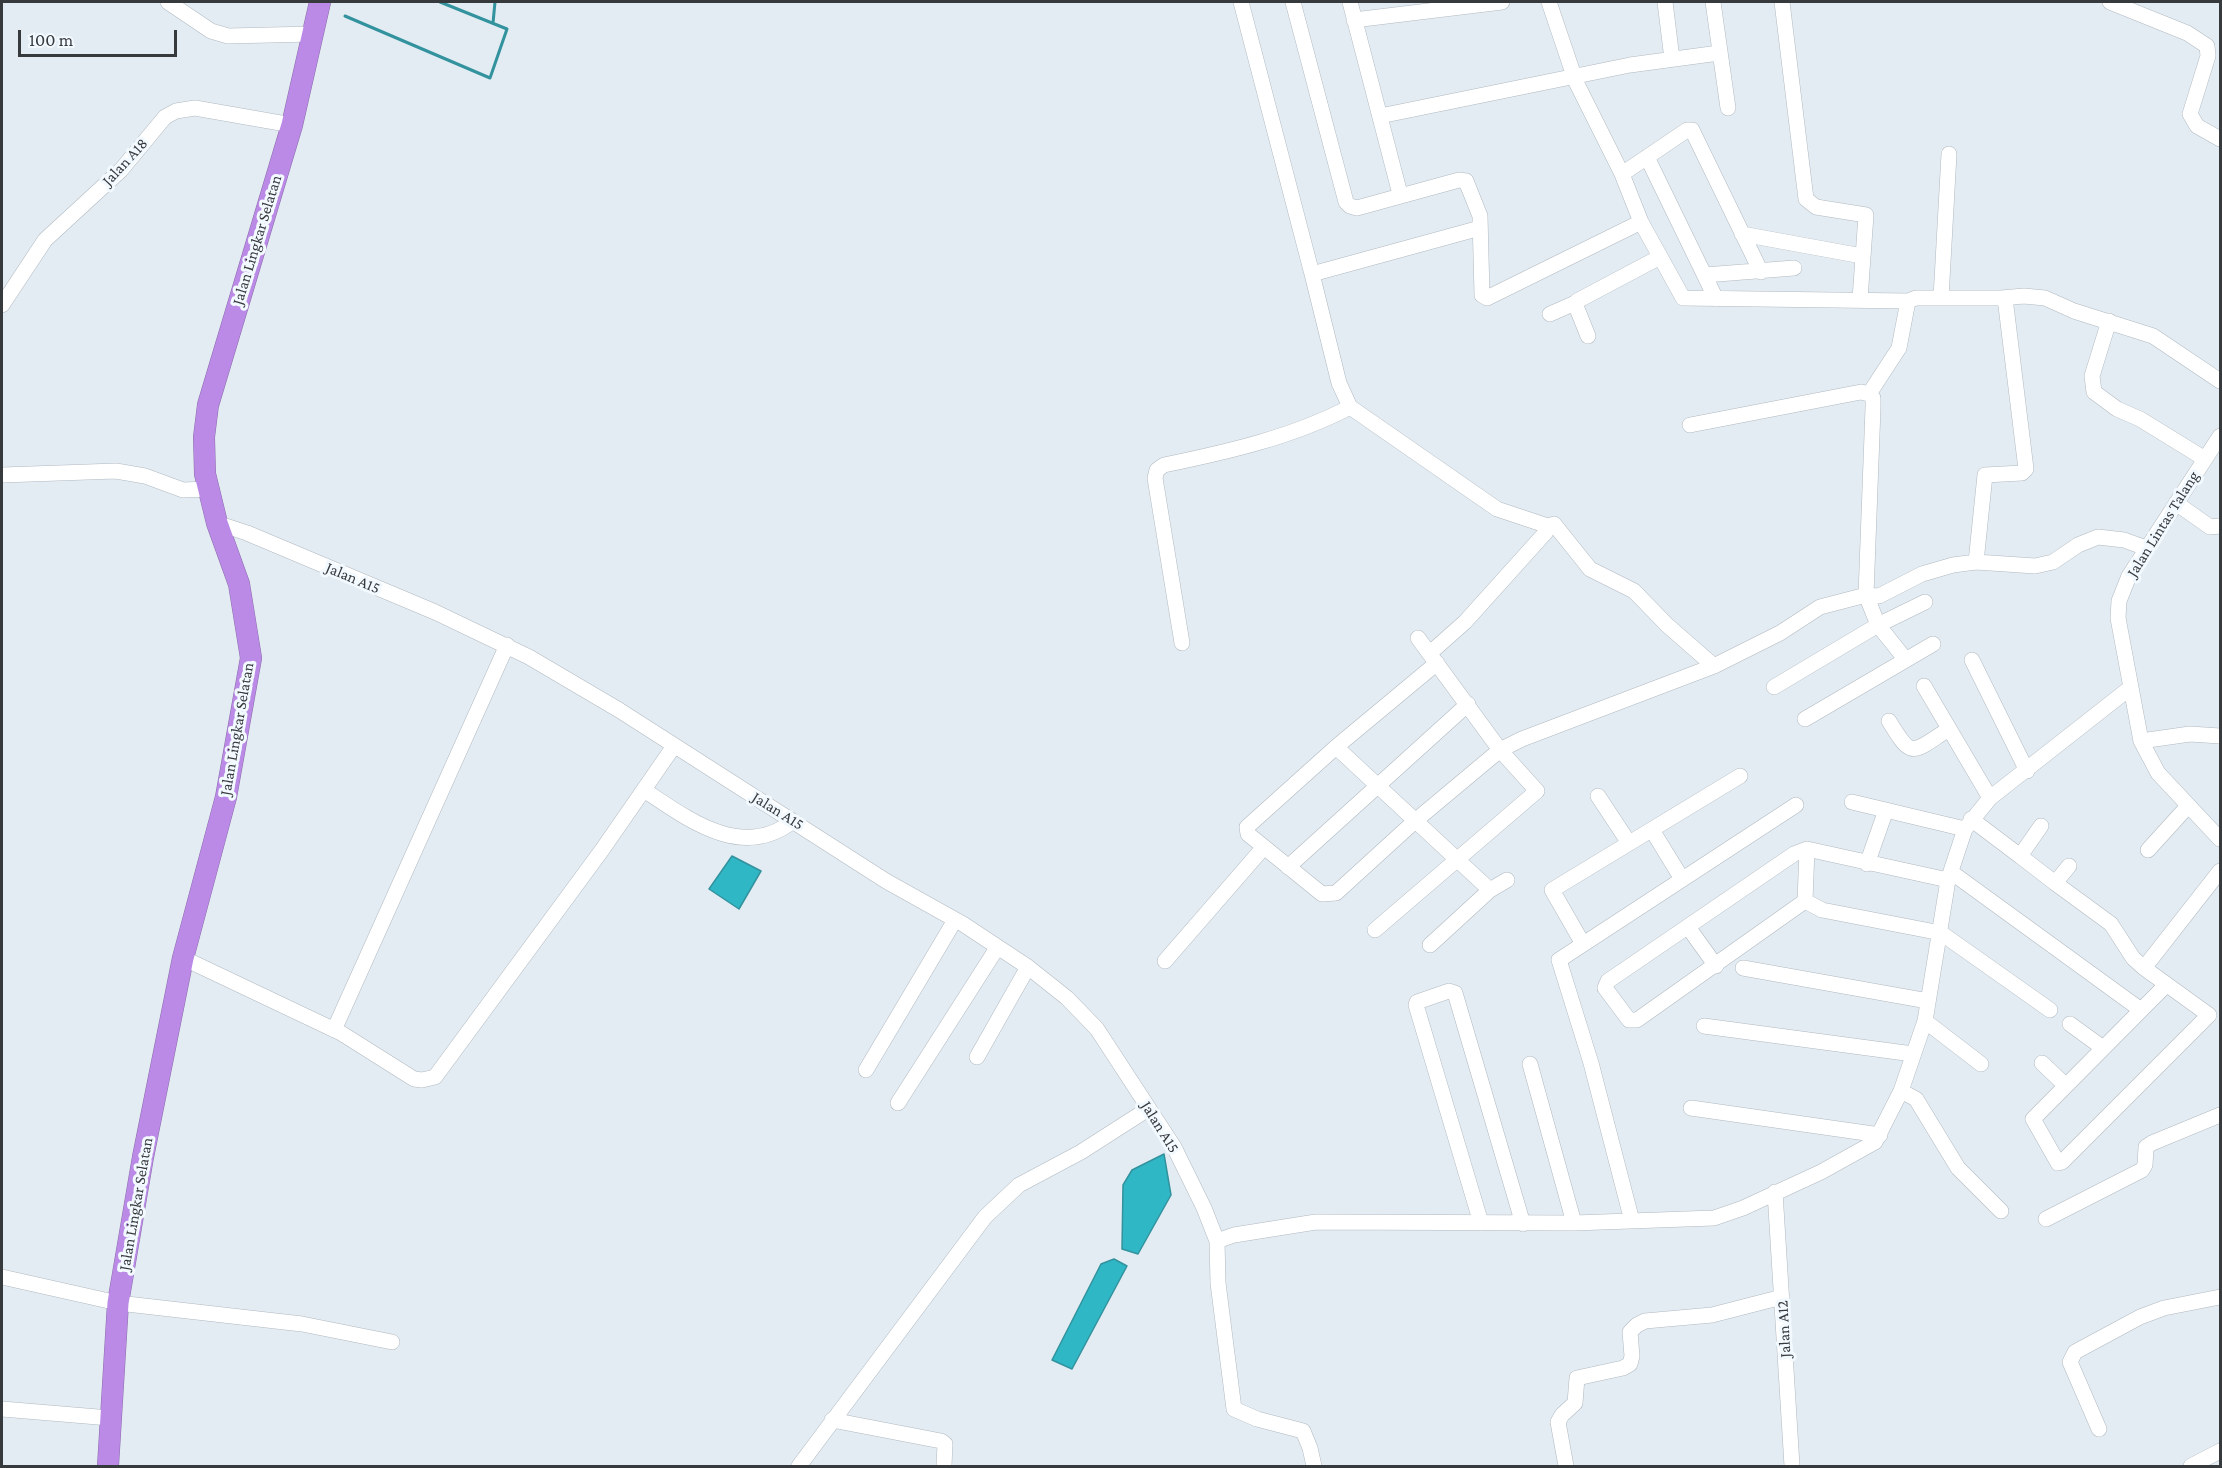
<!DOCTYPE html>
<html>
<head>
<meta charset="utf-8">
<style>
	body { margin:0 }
	#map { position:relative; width:2222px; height:1468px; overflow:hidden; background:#e3ecf3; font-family:"Crimson Pro",serif }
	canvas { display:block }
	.frame { position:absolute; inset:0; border:3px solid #373a3d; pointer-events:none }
	.scale { position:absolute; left:18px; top:30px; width:159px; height:27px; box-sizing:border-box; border:3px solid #373a3d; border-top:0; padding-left:8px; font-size:18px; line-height:21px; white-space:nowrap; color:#373a3d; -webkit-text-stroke:4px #f2f9ff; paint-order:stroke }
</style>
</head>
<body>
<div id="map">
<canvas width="2222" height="1468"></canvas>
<div class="frame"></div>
<div class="scale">100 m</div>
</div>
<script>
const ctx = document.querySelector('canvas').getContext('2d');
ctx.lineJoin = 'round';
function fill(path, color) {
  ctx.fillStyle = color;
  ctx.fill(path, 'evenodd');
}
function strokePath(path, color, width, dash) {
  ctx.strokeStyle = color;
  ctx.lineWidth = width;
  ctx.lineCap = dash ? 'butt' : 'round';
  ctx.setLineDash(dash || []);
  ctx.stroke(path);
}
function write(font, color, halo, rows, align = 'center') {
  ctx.font = font + ' "Crimson Pro",serif';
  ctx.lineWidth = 6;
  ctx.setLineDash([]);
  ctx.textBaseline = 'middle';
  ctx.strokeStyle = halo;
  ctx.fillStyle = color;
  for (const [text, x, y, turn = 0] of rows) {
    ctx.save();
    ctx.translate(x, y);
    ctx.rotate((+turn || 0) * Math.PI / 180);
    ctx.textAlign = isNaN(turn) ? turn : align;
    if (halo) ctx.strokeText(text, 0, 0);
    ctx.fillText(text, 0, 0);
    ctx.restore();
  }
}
const water = new Path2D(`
	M732,856L761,871L739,909L709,889Z
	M1164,1154L1171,1195L1138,1254L1122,1249L1123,1185L1132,1170Z
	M1114,1259L1127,1266L1072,1369L1052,1360L1101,1264Z`);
fill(water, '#30b7c6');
strokePath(water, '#32929d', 1.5);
strokePath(new Path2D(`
	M345,16L490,78L507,29L440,2
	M493,23L495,2`), '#32929d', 3);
const minor = new Path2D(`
	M168,2L211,31L228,36L312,34
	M1241,2L1312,274L1480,228
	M1293,2L1346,202L1350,206L1357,208L1459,180L1466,181L1480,216L1482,295L1487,298L1641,222
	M1350,2L1400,194
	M1549,2L1576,82L1622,174L1641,222L1683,298L1908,301
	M1665,2L1672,59
	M1713,2L1728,108
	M1782,2L1806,199L1816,207L1866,215L1860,299
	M2110,2L2187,33L2207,46L2208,56L2190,114L2197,126L2220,139
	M1354,20L1502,2
	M1380,116L1630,65L1719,53
	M1647,157L1716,299
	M1622,174L1687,130H1692L1761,272
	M1742,234L1862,256
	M1312,274L1339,383L1350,407L1497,509L1548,526
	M1705,275L1794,268
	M1941,298L1949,154
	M2,305L45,240L121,170L165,117L176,111L195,108L292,125
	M1550,314L1575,303
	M2109,321L2092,376L2094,392L2117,409L2140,419L2205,459
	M1588,336L1576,306L1577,301L1660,257
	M1869,394L1899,348L1908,301L1916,298H2001L2024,296L2045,298L2074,311L2153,336L2220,381
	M1869,394L1873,398V408L1866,595L1878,625L1906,660
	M1690,425L1861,392L1869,394
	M2220,436L2129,576L2119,601L2118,618L2141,741L2158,773L2220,839
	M2,475L116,471L145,476L183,490L208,489
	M2176,503L2210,527L2220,526
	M217,523L247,533L435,612L529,657L619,710L886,881L963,924L1028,967L1067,998L1097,1029L1174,1147L1204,1208L1217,1241L1218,1283L1234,1409L1257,1419L1303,1431L1310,1448L1314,1466
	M1976,562L1985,475L2022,473L2026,469L2005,298
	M1182,643L1155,478L1157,470L1164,465C1227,452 1293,437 1350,407
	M1430,653L1465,622L1546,532L1548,526L1554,524L1590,569L1634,591L1667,625L1714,666
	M1972,660L2027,771
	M1437,663L1336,747L1247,827L1248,834L1322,894L1336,893L1415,821L1500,750L1522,739L1714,666L1780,633L1820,607L1866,595L1879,596L1922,574L1953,565L1976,562L2035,566L2053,562L2078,545L2098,537L2124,540L2146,548
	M1924,686L1990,798
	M1774,687L1878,625L1925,602
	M1805,719L1933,644
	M1889,721C1913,761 1912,752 1949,729
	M2141,741L2190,734L2220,736
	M1336,747L1490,890
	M644,790C688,819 742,861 793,821
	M1598,796L1629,843
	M1852,802L1965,829
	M1971,819L2020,856L2041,826
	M1652,830L1682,879
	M2148,850L2188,806
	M2020,856L2055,883L2069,866
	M1867,864L1886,810
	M1288,867L1468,704
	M1951,872L2141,1010
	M1948,880L1807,849L1794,854L1608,981L1605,988L1629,1020H1637L1805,901L1822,910L1941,933L2050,1010
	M2055,883L2111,924L2133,958L2144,968L2220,871
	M1805,901L1807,849
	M1688,927L1716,966
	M1375,930L1537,791L1500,750L1418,638
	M1583,944L1552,890L1740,776
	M1430,945L1490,890L1507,880
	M183,958L341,1033L414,1079L422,1080L435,1077L602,850L674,746
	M1165,961L1264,847
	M1743,968L1928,1001
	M2144,968L2209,1015L2062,1162L2058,1163L2033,1119L2166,985
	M1925,1021L1981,1064
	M2070,1024L2103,1048
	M1704,1026L1913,1054
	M334,1030L507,645
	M977,1057L1028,967
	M2042,1063L2065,1085
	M1530,1064L1574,1223
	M866,1070L955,920
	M1901,1091L1916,1099L1958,1168L2001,1211
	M898,1103L997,948
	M1691,1108L1880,1135
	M1775,1192L1792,1466
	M2046,1219L2142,1170L2145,1165L2146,1147L2152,1143L2220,1115
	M1632,1221L1591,1063L1559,960L1796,805
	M1481,1223L1416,1005L1417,1002L1449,991L1455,993L1523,1224
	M1217,1241L1234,1235L1316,1222L1574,1223L1714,1218L1743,1208L1821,1172L1875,1142L1901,1091L1925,1021L1948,880L1965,829L1990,798L2130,688
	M2,1277L118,1303L302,1324L392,1342
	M2,1409L110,1418
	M832,1420L941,1441L945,1444L944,1466
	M2099,1429L2070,1362L2075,1352L2140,1317L2164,1308L2220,1297
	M799,1466L985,1217L1019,1185L1081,1152L1148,1109
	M1566,1466L1558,1422L1562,1415L1575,1403L1577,1378L1623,1368L1630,1364L1632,1356L1630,1332L1637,1325L1645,1321L1712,1315L1782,1297
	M2191,1466L2220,1451`);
const highway = new Path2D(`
	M108,1466L118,1303L143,1157L183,958L226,797L251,658L239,584L217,523L205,474L204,437L208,405L292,125L320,2`);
strokePath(minor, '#b1b9c0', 16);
strokePath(highway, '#8c6eab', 22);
strokePath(minor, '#fff', 15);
strokePath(highway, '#ba8ae6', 21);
write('16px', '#373a3d', '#f2f9ff', [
	["Jalan A18",125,162,-47],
	["Jalan Lingkar Selatan",257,240,-73],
	["Jalan Lintas Talang",2163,524,-58],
	["Jalan A15",353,578,23],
	["Jalan Lingkar Selatan",237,729,-80],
	["Jalan A15",778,811,32],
	["Jalan A15",1160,1127,58],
	["Jalan Lingkar Selatan",136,1204,-80],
	["Jalan A12",1784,1329,-93]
]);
</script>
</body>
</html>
